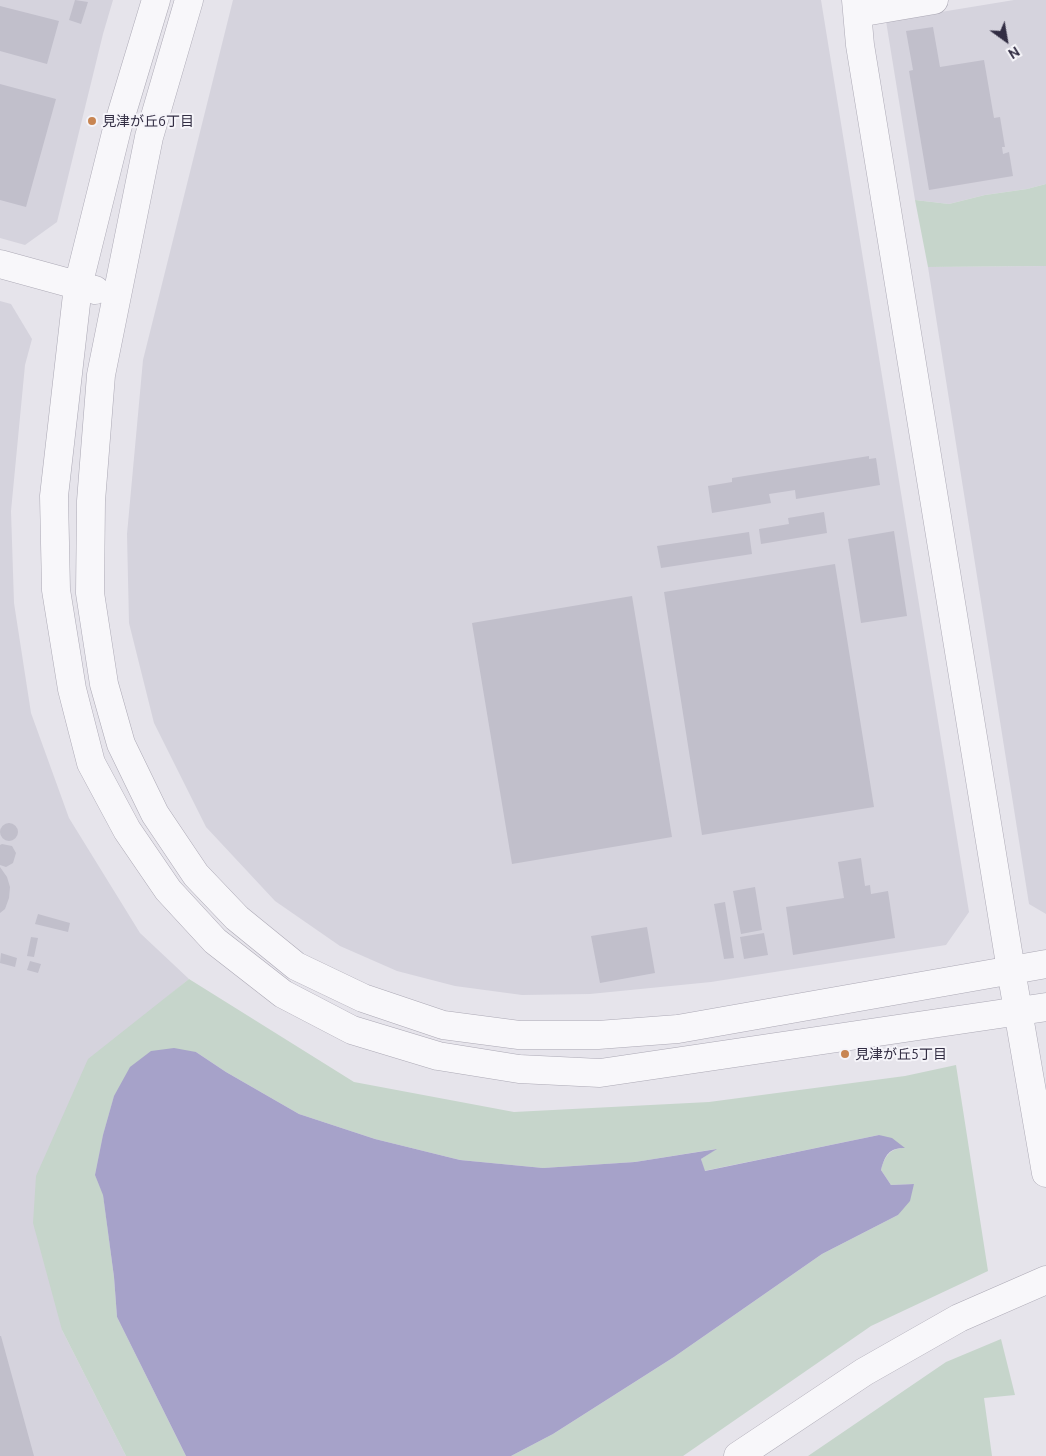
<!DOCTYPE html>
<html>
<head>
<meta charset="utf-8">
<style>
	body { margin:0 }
	#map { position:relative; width:1046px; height:1456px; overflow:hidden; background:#e6e4eb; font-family:Ubuntu,sans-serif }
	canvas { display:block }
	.north { position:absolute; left:981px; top:15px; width:50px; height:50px; -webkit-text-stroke:4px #f5f4f9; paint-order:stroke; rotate:148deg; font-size:14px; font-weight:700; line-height:20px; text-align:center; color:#322d43 }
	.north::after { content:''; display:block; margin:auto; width:18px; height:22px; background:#322d43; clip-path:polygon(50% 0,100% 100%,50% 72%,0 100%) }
</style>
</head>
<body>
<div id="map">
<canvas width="1046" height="1456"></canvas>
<div class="north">N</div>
</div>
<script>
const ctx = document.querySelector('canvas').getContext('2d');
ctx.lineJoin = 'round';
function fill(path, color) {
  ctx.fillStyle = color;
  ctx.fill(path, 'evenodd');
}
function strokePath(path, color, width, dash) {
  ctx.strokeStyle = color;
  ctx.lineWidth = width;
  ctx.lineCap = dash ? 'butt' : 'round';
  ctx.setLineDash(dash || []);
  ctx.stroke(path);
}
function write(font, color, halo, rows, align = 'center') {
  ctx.font = font + ' Ubuntu,"Noto Sans JP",sans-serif';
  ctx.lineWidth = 4;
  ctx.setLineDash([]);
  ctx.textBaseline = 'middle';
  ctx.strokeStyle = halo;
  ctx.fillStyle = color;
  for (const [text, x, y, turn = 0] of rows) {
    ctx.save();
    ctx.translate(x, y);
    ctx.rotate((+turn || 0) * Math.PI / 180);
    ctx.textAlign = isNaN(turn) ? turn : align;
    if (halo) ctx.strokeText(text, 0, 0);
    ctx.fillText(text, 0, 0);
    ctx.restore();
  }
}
fill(new Path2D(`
	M0,0H113L103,34L57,222L25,245L0,238Z
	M233,0H821L969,912L946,945L711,982L590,994L522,995L455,986L397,971L340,946L275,901L206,827L154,723L129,623L127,534L143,360Z
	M1014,0H1046V184L1027,189L985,195L949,204L915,200L886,21Z
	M1046,266V914L1029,904L928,267Z
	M0,301L11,304L32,339L25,365L11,511L14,603L31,713L69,818L140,933L189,979L165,999L62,1330L126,1456H0Z`), '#d5d3dd');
fill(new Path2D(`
	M1046,184V266L928,267L915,200L949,204L985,195L1027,189Z
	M189,979L354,1082L514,1112L709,1102L905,1076L956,1065L988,1271L871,1326L683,1456H511L553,1434L674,1357L822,1254L898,1215L914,1184L891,1185L881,1170C884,1157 890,1148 904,1148L879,1135L704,1171L701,1159L716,1149L635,1162L543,1168L460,1160L375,1139L299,1114L226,1072L196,1052L114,1096L103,1135L95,1175L103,1194L114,1277L117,1317L186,1456H126L62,1330L33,1223L36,1176L88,1059Z
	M1001,1339L1015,1395L984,1398L992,1456H808L946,1362Z`), '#c6d5cb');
fill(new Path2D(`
	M174,1048L196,1052L226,1072L299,1114L375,1139L460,1160L543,1168L635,1162L717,1149L701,1159L705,1171L879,1135L892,1138L905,1148C889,1148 885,1155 881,1170L891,1185L914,1184L910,1201L898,1215L822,1254L674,1357L553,1434L511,1456H186L117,1317L114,1277L103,1195L95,1175L103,1135L114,1096L130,1067L151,1051Z`), '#a6a2c9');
fill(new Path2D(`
	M75,0L88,2L81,24L69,20Z
	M0,6L59,21L47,64L0,51Z
	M933,27L940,67L984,60L994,118L1000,117L1005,147H1002L1003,154L1009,152L1013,176L929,190L909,71L913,70L906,31Z
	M0,84L56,99L26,207L0,200Z
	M869,456V459L876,458L880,485L796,499L795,490L769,494L771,503L712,513L708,486L732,482V478Z
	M824,512L827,533L761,544L759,529L789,524L788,518Z
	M894,531L907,616L861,623L848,539Z
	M749,532L752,554L661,568L657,546Z
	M835,564L874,807L702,835L664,592Z
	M632,596L672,837L512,864L472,623Z
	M0 832a9 9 0 1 1 18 0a9 9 0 1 1-18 0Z
	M2,844L12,846L16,853L13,863L6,867L0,865V845Z
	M861,858L865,886L870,885L871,894L888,891L895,938L793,955L786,907L844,898L838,862Z
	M0,867L7,877L10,887L9,898L5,909L0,913Z
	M755,887L762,930L741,934L733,891Z
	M725,902L734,958L724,959L714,904Z
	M38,914L70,923L68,932L35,924Z
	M647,927L655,973L600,983L591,936Z
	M764,933L768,955L744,959L740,937Z
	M31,937L38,938L34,957L27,956Z
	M1,953L17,958L15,967L0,963Z
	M30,961L41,964L38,973L27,970Z
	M0,1336H1L34,1456H0Z`), '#c1bfcb');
const minor = new Path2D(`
	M156,0L117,129L78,286L54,496L56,590L72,689L91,763L127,830L168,890L215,941L283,994L352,1030L438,1056L519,1069L600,1073L1046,1007
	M189,0L149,137L101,375L91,501L90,593L104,684L121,744L155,814L196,875L237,918L296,966L363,998L443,1025L519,1035H598L678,1029L1046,964
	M856,0L860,45L1011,970L1046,1173
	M858,13L934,0
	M0,264L95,290
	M738,1456L864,1372L959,1318L1046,1280`);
strokePath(minor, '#aca9b5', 29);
strokePath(minor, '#f8f7fa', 28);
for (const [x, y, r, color] of [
	[92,121,5,"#c88552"],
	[845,1054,5,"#c88552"]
]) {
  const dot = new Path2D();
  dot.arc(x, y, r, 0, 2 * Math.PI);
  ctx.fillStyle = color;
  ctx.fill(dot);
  strokePath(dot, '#f5f4f9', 2);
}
write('14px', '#322d43', '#f5f4f9', [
	["見津が丘6丁目",102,121],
	["見津が丘5丁目",855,1054]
], 'left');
</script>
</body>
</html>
